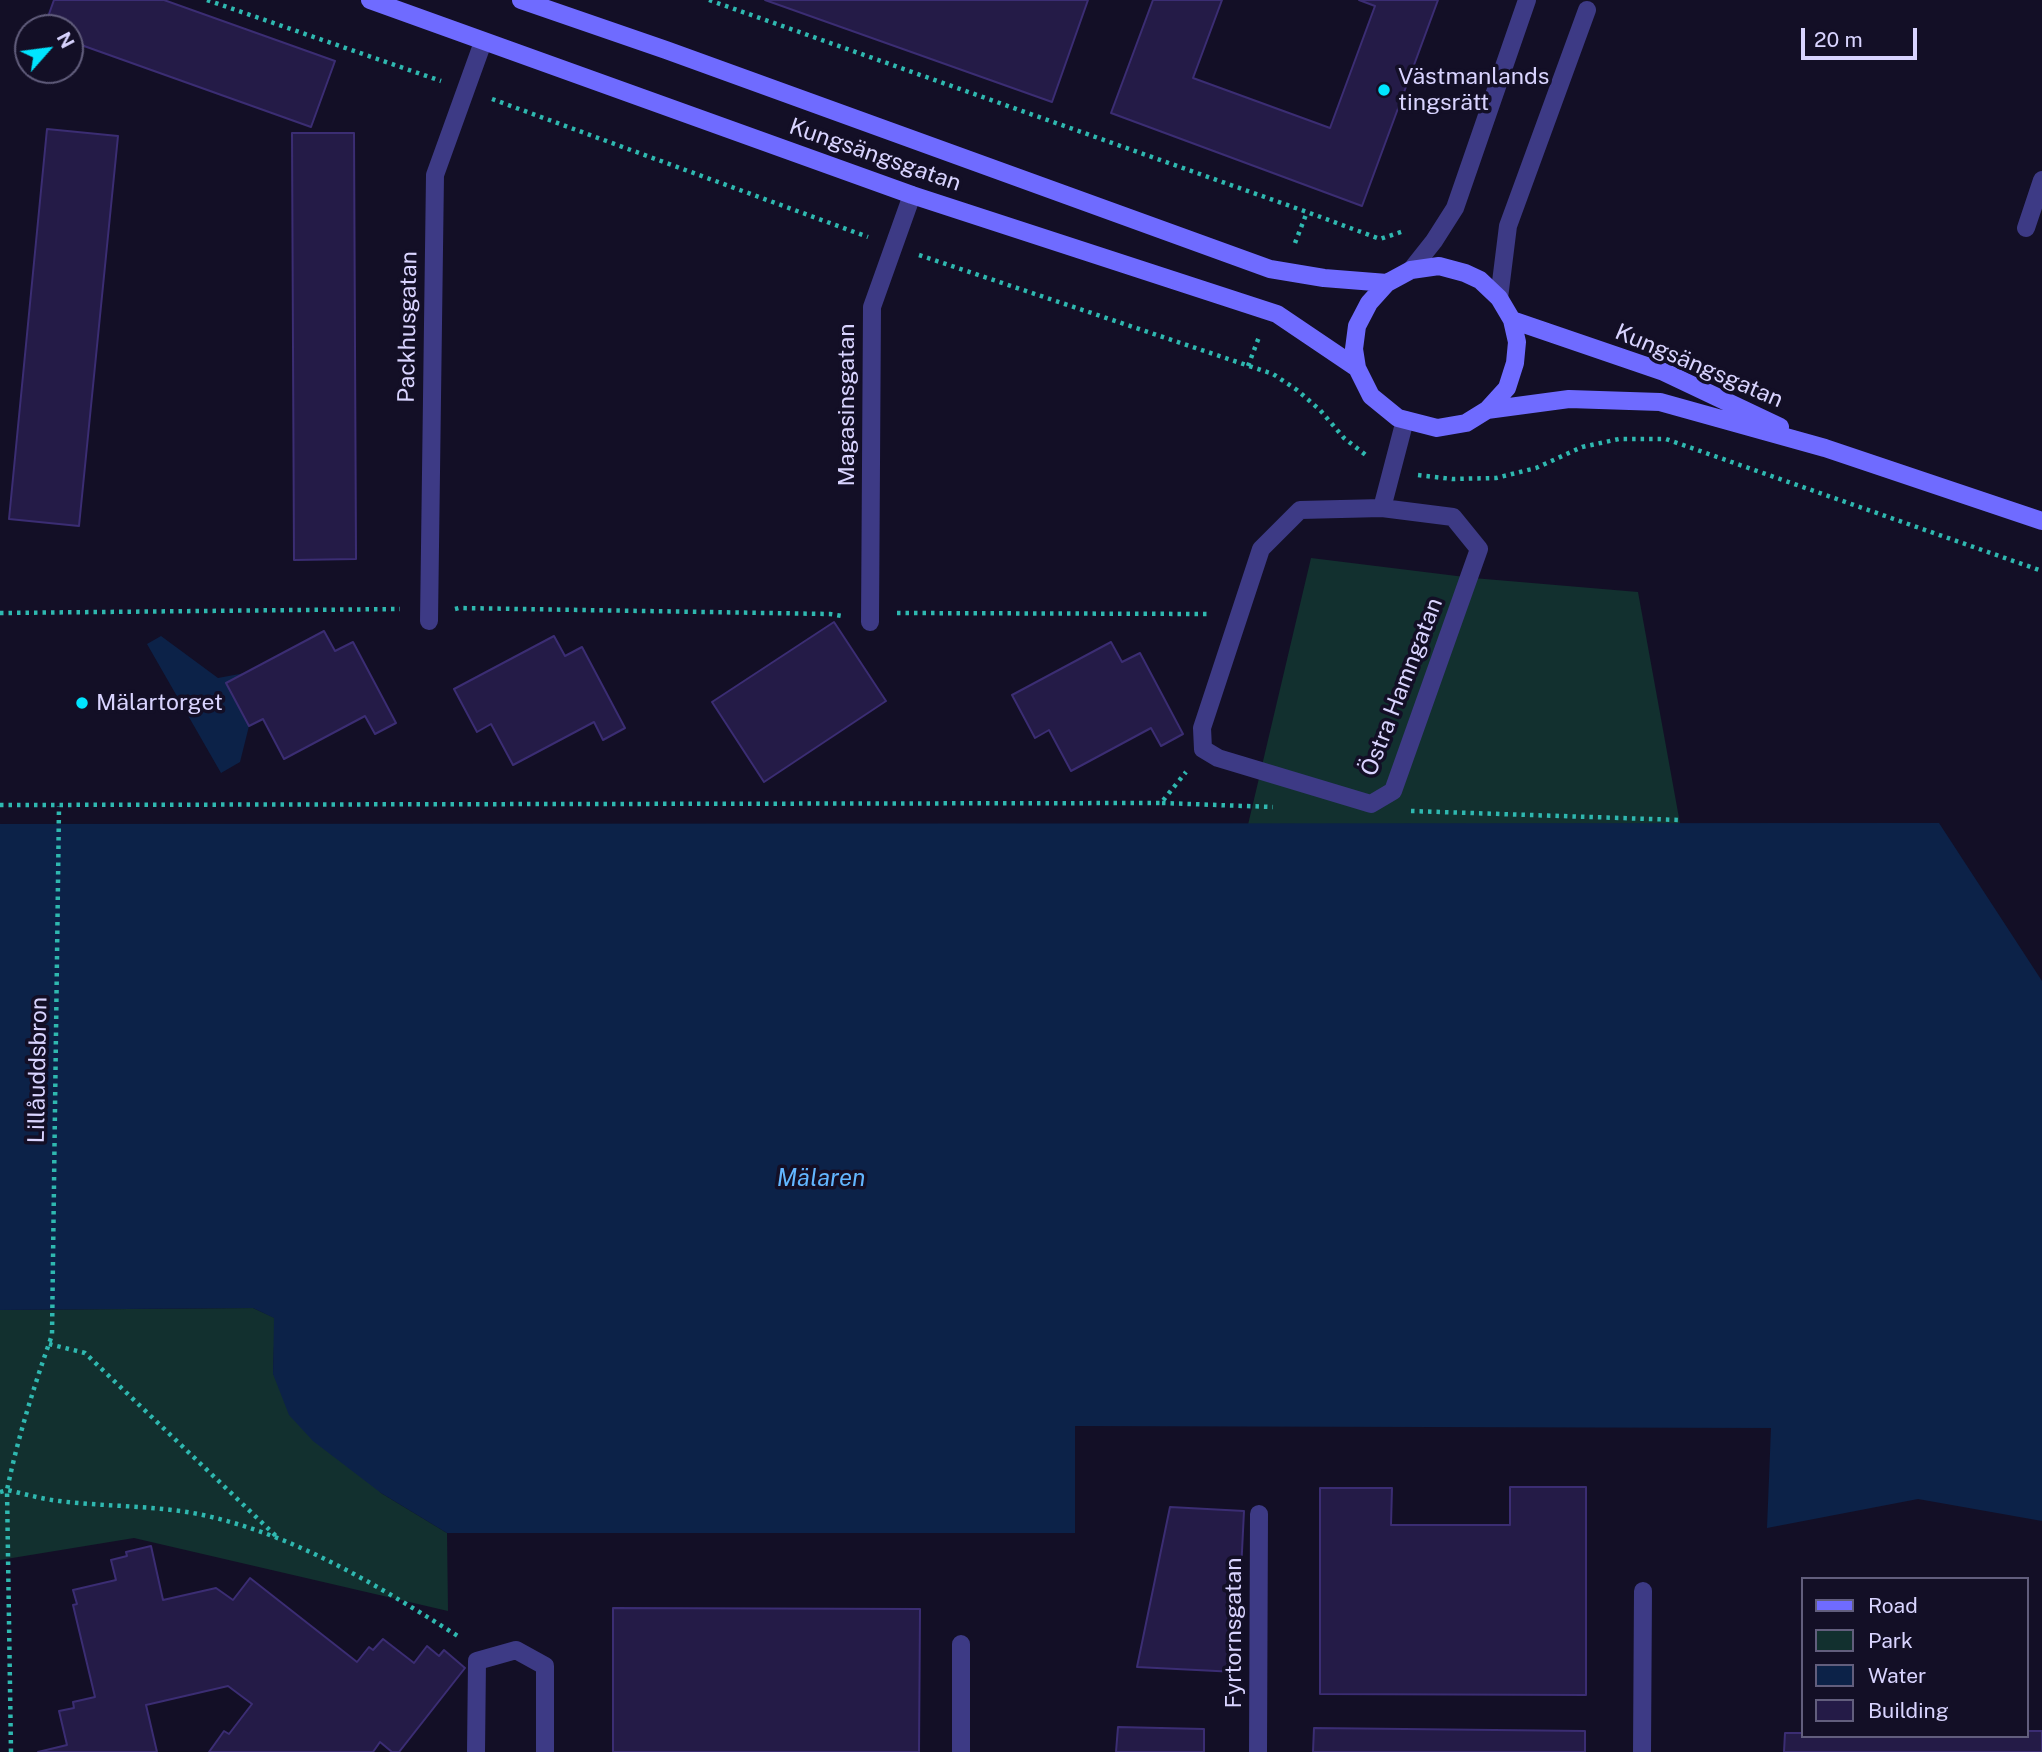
<!DOCTYPE html>
<html>
<head>
<meta charset="utf-8">
<style>
	body { margin:0 }
	#map { position:relative; width:2042px; height:1752px; overflow:hidden; background:#130f26; font-family:"Public Sans",sans-serif }
	canvas { display:block }
	.legend { position:absolute; left:1801px; top:1577px; width:228px; height:161px; box-sizing:border-box; background:#130f26; border:2px solid #625e7d; margin:0; padding:9px 12px; list-style:none; font-size:21px; color:#d9d4ff }
	.legend li { display:flex; align-items:center; gap:14px; height:35px }
	.legend b { width:35px; border:2px solid #625e7d }
	.north { position:absolute; left:14px; top:14px; width:70px; height:70px; box-sizing:border-box; background:#130f26; border:2px solid #625e7d; border-radius:50%; rotate:62deg; font-size:19px; font-weight:700; line-height:28px; text-align:center; color:#d9d4ff }
	.north::after { content:''; display:block; margin:auto; width:24px; height:32px; background:#00e5ff; clip-path:polygon(50% 0,100% 100%,50% 72%,0 100%) }
	.scale { position:absolute; left:1801px; top:28px; width:116px; height:32px; box-sizing:border-box; border:4px solid #d9d4ff; border-top:0; padding-left:9px; font-size:21px; line-height:24px; white-space:nowrap; color:#d9d4ff; -webkit-text-stroke:5px #130f26; paint-order:stroke }
</style>
</head>
<body>
<div id="map">
<canvas width="2042" height="1752"></canvas>
<ul class="legend">
<li><b style="height:9px;background:#6f6bff"></b>Road</li>
<li><b style="height:19px;background:#12302f"></b>Park</li>
<li><b style="height:19px;background:#0c2248"></b>Water</li>
<li><b style="height:19px;background:#241b47"></b>Building</li>
</ul>
<div class="north">N</div>
<div class="scale">20 m</div>
</div>
<script>
const ctx = document.querySelector('canvas').getContext('2d');
ctx.lineJoin = 'round';
function fill(path, color) {
  ctx.fillStyle = color;
  ctx.fill(path, 'evenodd');
}
function strokePath(path, color, width, dash) {
  ctx.strokeStyle = color;
  ctx.lineWidth = width;
  ctx.lineCap = dash ? 'butt' : 'round';
  ctx.setLineDash(dash || []);
  ctx.stroke(path);
}
function write(font, color, halo, rows, align = 'center') {
  ctx.font = font + ' "Public Sans",sans-serif';
  ctx.lineWidth = 7;
  ctx.setLineDash([]);
  ctx.textBaseline = 'middle';
  ctx.strokeStyle = halo;
  ctx.fillStyle = color;
  for (const [text, x, y, turn = 0] of rows) {
    ctx.save();
    ctx.translate(x, y);
    ctx.rotate((+turn || 0) * Math.PI / 180);
    ctx.textAlign = isNaN(turn) ? turn : align;
    if (halo) ctx.strokeText(text, 0, 0);
    ctx.fillText(text, 0, 0);
    ctx.restore();
  }
}
fill(new Path2D(`
	M1311,558L1473,578L1638,592L1681,829H1247Z
	M253,1308L275,1318L273,1374L381,1493L447,1533L448,1611L134,1538L0,1560V1310Z`), '#12302f');
fill(new Path2D(`
	M161,636L218,678L245,673L226,683L249,726L240,762L221,773L147,644Z
	M1939,823L2042,981V1521L1918,1499L1767,1528L1771,1428L1075,1426V1533H447L381,1493L313,1441L289,1415L273,1374L274,1318L253,1308L0,1310V824Z`), '#0c2248');
const building = new Path2D(`
	M54,0H164L335,61L311,127L70,41V28H44Z
	M765,0H1088L1052,102Z
	M1153,0H1222L1193,78L1330,128L1375,6L1359,0H1438L1362,206L1111,113Z
	M47,129L118,136L79,526L9,519Z
	M292,133H354L356,559L294,560Z
	M834,622L886,701L764,782L712,702Z
	M324,631L335,651L353,642L396,723L375,734L365,716L284,759L263,719L249,726L226,683Z
	M554,636L565,656L582,647L625,728L603,740L594,722L513,765L491,724L477,732L454,689Z
	M1111,642L1122,662L1140,653L1183,734L1161,746L1151,728L1071,771L1049,730L1035,738L1012,695Z
	M1510,1487H1586V1695L1320,1694V1488H1392L1391,1525H1510Z
	M1170,1507L1244,1511L1236,1672L1137,1667Z
	M151,1546L163,1600L216,1588L233,1600L250,1578L357,1662L369,1647L373,1650L383,1639L414,1663L427,1646L439,1656L444,1650L465,1668L399,1752H392L380,1742L373,1752H209L224,1731L229,1734L252,1704L228,1686L146,1705L157,1752H38L67,1745L59,1711L74,1708L73,1702L95,1697L73,1605L77,1604L73,1590L116,1580L111,1560L127,1556L126,1552Z
	M613,1608L920,1609L919,1752H613Z
	M1118,1727L1204,1729V1752H1116Z
	M1314,1728L1585,1731V1752H1313Z
	M2026,1731H2042V1752H1784L1785,1733H1802V1736H2026Z`);
fill(building, '#241b47');
strokePath(building, '#3b2d73', 2);
strokePath(new Path2D(`
	M207,0L441,81
	M709,0L1307,212L1380,239L1404,231
	M492,99L868,237
	M1295,243L1307,212
	M919,255L1273,374L1297,390L1320,410L1344,438L1367,456
	M1248,366L1259,337
	M1418,475L1452,479L1496,478L1536,468L1582,447L1619,439H1666L2042,571
	M455,609L459,608L830,614L842,616
	M0,613L400,609
	M897,613L1211,614
	M1162,803L1273,807
	M0,805L1161,803L1186,772
	M1411,811L1680,820
	M49,1344L85,1353L277,1537
	M0,1492L7,1490C25,1494 42,1499 59,1501C107,1507 156,1505 203,1515C298,1536 380,1587 461,1638
	M11,1752L7,1490C18,1437 34,1386 52,1335L59,806`), '#2fb8b0', 4.5, [3.5, 5]);
strokePath(new Path2D(`
	M2026,228L2042,180`), '#3d3a85', 18);
strokePath(new Path2D(`
	M1411,270L1434,241L1455,208L1527,0
	M1499,298L1508,226L1587,10
	M1382,508L1453,517L1479,549L1393,791L1371,804L1218,758L1203,749L1202,728L1261,549L1300,510L1382,508L1405,420
	M429,621L435,175L483,42
	M870,622L872,307L912,195
	M476,1752L477,1661L516,1650L545,1666V1752
	M961,1752V1644
	M1258,1752L1259,1514
	M1642,1752L1643,1591`), '#3d3a85', 18);
strokePath(new Path2D(`
	M370,0L912,195L1277,314L1357,368L1371,396L1398,418L1437,428L1466,423L1487,410L1507,388L1515,363L1517,342L1512,320L1499,298L1480,280L1465,273L1439,266L1411,270L1387,283L1369,303L1357,326L1354,349L1357,368
	M521,0L666,50L1270,269L1324,278L1387,283
	M1512,320L1664,372L1780,427
	M1487,410L1569,399L1660,402L1825,448L2042,521`), '#6f6bff', 18);
for (const [x, y, r, color] of [
	[1384,90,7,"#00e5ff"],
	[82,703,7,"#00e5ff"]
]) {
  const dot = new Path2D();
  dot.arc(x, y, r, 0, 2 * Math.PI);
  ctx.fillStyle = color;
  ctx.fill(dot);
  strokePath(dot, '#130f26', 2.5);
}
write('23px', '#d9d4ff', '#130f26', [
	["Västmanlands",1398,77],
	["tingsrätt",1398,103],
	["Mälartorget",96,703]
], 'left');
write('23px', '#d9d4ff', '#130f26', [
	["Kungsängsgatan",875,155,19],
	["Packhusgatan",408,327,-89],
	["Kungsängsgatan",1699,366,23],
	["Magasinsgatan",847,405,-90],
	["Östra Hamngatan",1402,687,-69],
	["Lillåuddsbron",38,1070,-89],
	["Fyrtornsgatan",1234,1633,-90]
]);
write('italic 24px', '#62b6ff', '#130f26', [
	["Mälaren",821,1179]
]);
</script>
</body>
</html>
